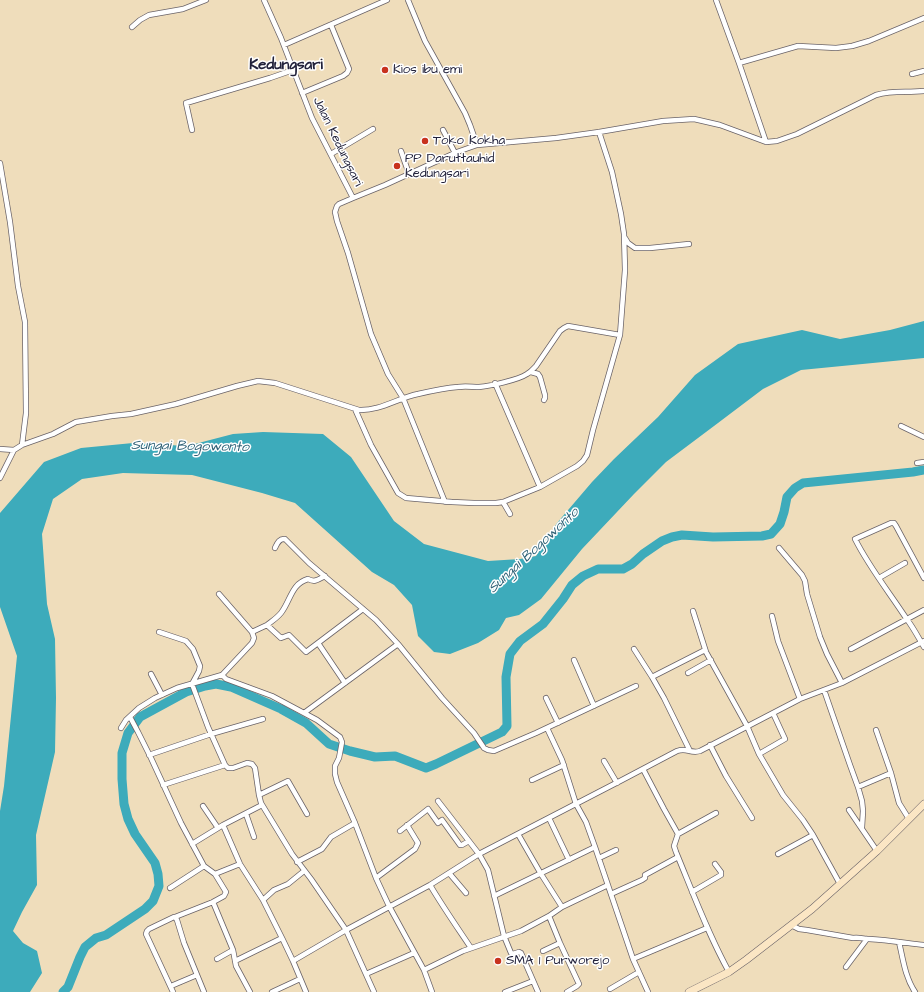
<!DOCTYPE html>
<html>
<head>
<meta charset="utf-8">
<style>
	body { margin:0 }
	canvas { display:block; background:#efddbb }
</style>
</head>
<body>
<canvas width="924" height="992"></canvas>
<script>
const ctx = document.querySelector('canvas').getContext('2d');
ctx.lineJoin = 'round';
function fill(path, color) {
  ctx.fillStyle = color;
  ctx.fill(path, 'evenodd');
}
function strokePath(path, color, width, dash) {
  ctx.strokeStyle = color;
  ctx.lineWidth = width;
  ctx.lineCap = dash ? 'butt' : 'round';
  ctx.setLineDash(dash || []);
  ctx.stroke(path);
}
function write(font, color, halo, rows, align = 'center') {
  ctx.font = font + ' "Architects Daughter",sans-serif';
  ctx.lineWidth = 3;
  ctx.setLineDash([]);
  ctx.textBaseline = 'middle';
  ctx.strokeStyle = halo;
  ctx.fillStyle = color;
  for (const [text, x, y, turn = 0] of rows) {
    ctx.save();
    ctx.translate(x, y);
    ctx.rotate((+turn || 0) * Math.PI / 180);
    ctx.textAlign = isNaN(turn) ? turn : align;
    if (halo) ctx.strokeText(text, 0, 0);
    ctx.fillText(text, 0, 0);
    ctx.restore();
  }
}
fill(new Path2D(`
	M924,321V358L801,370L763,389L718,423L666,462L634,494L582,549L541,599L519,615L506,618L499,630L478,643L450,654L434,652L418,636L412,605L394,585L372,572L295,503L262,493L192,475L123,473L82,479L53,499L42,534L47,604L55,639L56,698L55,752L36,835L37,885L22,912L13,931L23,943L37,951L42,973L30,992H0V811L4,786L17,656L0,607V513L44,462L81,448L133,443L187,446L233,434L263,432L323,434L351,457L394,521L424,544L488,561L520,559L536,556L557,523L592,482L614,459L658,417L695,375L738,344L802,330L840,339L890,330Z`), '#3dabbb');
strokePath(new Path2D(`
	M63,992L68,987L80,957L85,947L96,938L106,935L145,909L153,901L159,886L158,874L155,863L135,834L128,819L124,804L122,779V753L128,733L140,717L186,692L205,686L216,684L231,687L281,709L306,723L329,744L350,751L375,757L395,756L426,768L436,764L502,732L507,726L506,677L510,654L520,641L543,624L563,599L572,585L583,576L598,569H623L632,564L643,554L662,541L672,537L682,535L713,537L762,536L771,534L780,524L784,512L787,497L795,488L803,483L913,472L924,470`), '#3dabbb', 9);
const minor = new Path2D(`
	M264,0L281,38L312,118L353,198L339,204L337,206L335,212L337,221L348,253L371,334L388,374L403,398L445,502
	M408,0L425,41L465,113L470,125L477,145
	M716,0L739,63L766,142
	M132,27L140,20L149,15L183,9L206,0
	M284,45L387,0
	M739,63L798,46L836,48L852,46L869,41L924,18
	M912,74L924,71
	M302,93L343,76L347,73L349,69L331,25
	M192,130L186,103L270,78L293,70
	M443,130L455,153
	M401,151L409,174
	M331,154L373,129
	M0,163L10,222L18,286L25,322L26,413L22,445
	M353,198L385,185L457,152L477,145L556,138L599,132L663,121L694,119L720,125L766,142L777,141L797,134L876,95C894,90 906,93 924,91
	M625,238L628,243L635,248H650L689,244
	M531,372L538,374L540,377L545,395V398L544,400
	M495,383L540,487
	M355,409L371,445L398,493L406,498L452,502L474,503H496L503,502L540,487L577,466L583,461L587,455L593,430L620,335
	M901,426L924,437
	M0,449L14,450
	M917,463L924,462
	M0,478L14,450L22,445L53,434L76,422L112,416L131,414L176,404L237,386L258,381L275,383L359,410C380,411 398,398 418,394C431,391 444,388 458,387C465,386 472,387 479,387C490,386 518,380 527,374C531,372 533,369 536,366L560,331L564,328L568,326L620,335L625,270L624,234L621,214L612,172L599,132
	M503,502L510,514
	M275,548C277,544 279,538 285,539L309,563L376,620L398,644L442,698L474,733L484,748L488,750L494,751L536,733L636,686
	M779,548L802,575L805,581L807,594L820,637L827,654L842,683
	M879,578L905,563
	M924,578L896,526L894,523H891L855,539C869,567 889,592 906,618C913,627 918,637 924,647
	M693,611L706,652L747,726L759,754L783,795L803,820L813,835L840,884
	M772,616L778,641L800,699
	M267,625C272,621 277,618 281,613C291,600 291,584 308,579C315,583 319,579 325,576
	M159,632L186,641L193,649L200,666L199,671L192,684L208,727L225,765L228,768H233L247,763L252,764L255,768L259,795L261,803L292,854L311,879L346,930L374,992
	M252,632L267,625L281,638L289,635L306,652L363,609
	M318,643L345,683
	M634,649L652,677L664,698L690,751
	M851,649L924,610
	M574,660L594,706
	M688,673L711,660
	M151,674L162,695
	M222,675L226,679L272,696L317,720L340,737L342,742L339,758L335,766V774L337,782L355,823L376,878L389,906L424,970L432,992
	M652,677L705,650
	M824,690L850,765L858,787L891,773
	M546,698L558,723
	M304,713L398,644
	M130,717L138,732L151,758L181,823L204,866L215,874L226,892L224,896L213,902L233,950L236,966L250,992
	M121,728L126,720L139,708L155,698L177,688L222,675L252,643L254,638L252,632L219,594
	M547,728L562,760L576,804L586,822L595,847L633,959L648,992
	M876,730L891,773L899,803L909,819
	M710,745L726,776L752,818
	M759,754L785,739L773,713
	M149,755L211,734L263,719
	M604,761L617,783
	M643,769L664,809L678,834L674,846L676,852C693,893 708,934 729,972
	M532,780L564,765
	M163,785L225,765
	M858,787L862,801L863,811L862,827
	M259,795L288,781L307,814
	M438,801L479,854L488,870L504,936L511,953L513,954L519,952L521,953L538,992
	M203,806L218,828
	M849,810L877,851
	M246,814L254,837
	M549,818L569,860
	M223,825L240,864L263,900L283,940L293,961L306,992
	M400,831L428,809L438,823L442,820L460,845H462L469,841
	M518,834L541,874L562,907L549,916L560,943L579,984L577,986L567,992
	M678,834L716,813
	M192,844L223,825L262,805
	M778,854L813,835
	M599,858L616,850
	M297,862L322,849L331,837L355,823
	M449,873L466,893
	M215,874L240,864
	M376,878L415,849L418,843L407,825
	M430,885C443,907 457,927 471,948
	M170,888L204,866
	M692,892L721,875V872L715,864
	M611,894L642,880L645,878V875L678,857
	M494,896L595,847
	M263,900L274,890L288,884L304,871
	M562,907L608,885
	M175,917L213,902
	M791,925L799,929L807,930L853,938C859,937 864,939 869,939C888,940 906,943 924,945
	M899,942C903,959 905,977 915,992
	M543,951L560,943
	M217,959L233,950
	M633,959L707,928
	M235,961L282,938
	M293,961L346,930L430,885L479,854L622,780L677,751C687,747 690,754 700,751L800,699L842,683L924,641
	M846,967L867,939
	M424,970L463,951L521,931L549,916
	M366,974L414,953
	M171,986L197,975
	M610,989L639,972
	M173,992L146,934L147,931L149,929L174,917H175L177,920L184,943L204,992
	M272,992L300,979
	M505,992L533,981`);
const secondary = new Path2D(`
	M689,992L729,972L746,960L812,909L877,851L924,804`);
strokePath(minor, '#6a6368', 6);
strokePath(secondary, '#6a6368', 8);
strokePath(minor, '#fff', 4.5);
strokePath(secondary, '#fbe6c4', 7);
for (const [x, y, r, color] of [
	[385,70,4,"#c8321e"],
	[425,141,4,"#c8321e"],
	[397,166,4,"#c8321e"],
	[498,961,4,"#c8321e"]
]) {
  const dot = new Path2D();
  dot.arc(x, y, r, 0, 2 * Math.PI);
  ctx.fillStyle = color;
  ctx.fill(dot);
  strokePath(dot, '#fff', 1.5);
}
write('13px', '#22223b', '#fff', [
	["Kios ibu emi",393,70],
	["Toko Kokha",433,141],
	["PP Daruttauhid",405,159],
	["Kedungsari",405,174],
	["SMA 1 Purworejo",506,961]
], 'left');
write('13px', '#22223b', '#fff', [
	["Jalan Kedungsari",337,142,64]
]);
write('italic 14px', '#2e6075', '#fff', [
	["Sungai Bogowonto",190,447,1],
	["Sungai Bogowonto",534,551,-43]
]);
write('bold 15px', '#22223b', '#fff', [
	["Kedungsari",286,66]
]);
</script>
</body>
</html>
